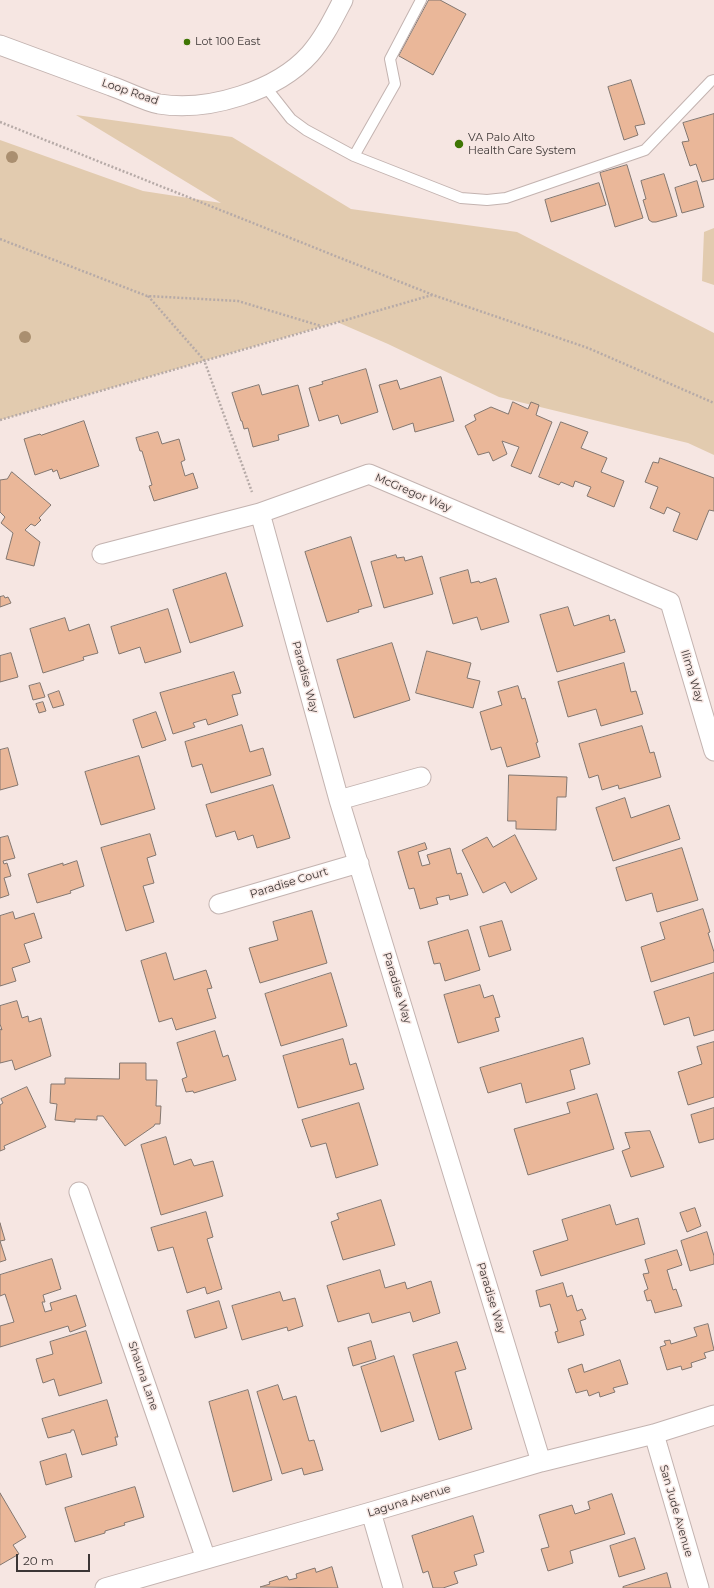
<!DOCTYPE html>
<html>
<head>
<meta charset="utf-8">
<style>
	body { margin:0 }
	#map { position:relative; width:714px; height:1588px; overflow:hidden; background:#f6e6e2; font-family:Montserrat,sans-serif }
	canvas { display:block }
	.scale { position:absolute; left:16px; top:1554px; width:74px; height:18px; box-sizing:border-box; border:2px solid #3c3635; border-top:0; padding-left:5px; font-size:12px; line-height:14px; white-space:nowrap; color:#3c3635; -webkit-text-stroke:3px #f6e6e2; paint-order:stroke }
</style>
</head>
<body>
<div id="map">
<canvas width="714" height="1588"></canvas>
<div class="scale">20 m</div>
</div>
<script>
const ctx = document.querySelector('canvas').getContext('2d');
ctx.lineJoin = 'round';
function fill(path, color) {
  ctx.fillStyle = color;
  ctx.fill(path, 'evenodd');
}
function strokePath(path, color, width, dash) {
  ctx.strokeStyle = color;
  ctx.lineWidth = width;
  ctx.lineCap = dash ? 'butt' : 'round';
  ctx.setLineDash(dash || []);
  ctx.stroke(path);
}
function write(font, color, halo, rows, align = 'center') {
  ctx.font = font + ' Montserrat,sans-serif';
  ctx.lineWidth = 3;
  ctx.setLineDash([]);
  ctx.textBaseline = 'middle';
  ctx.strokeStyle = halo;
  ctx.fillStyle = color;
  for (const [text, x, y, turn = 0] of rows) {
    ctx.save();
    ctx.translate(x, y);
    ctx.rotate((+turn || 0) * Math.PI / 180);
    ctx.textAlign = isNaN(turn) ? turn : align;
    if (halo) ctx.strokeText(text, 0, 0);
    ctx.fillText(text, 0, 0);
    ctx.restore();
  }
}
fill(new Path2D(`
	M76,115L232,137L351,209L517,232L714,333V455L688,443L499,397L388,344L337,322L0,420V140L143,191L221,203Z
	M714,228V285L702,281L704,232Z`), '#e2cbaf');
const building = new Path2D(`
	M429,0H440L466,14L433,75L399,56Z
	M631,80L645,124L635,126L638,135L624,140L608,87Z
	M714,114V179L702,182L696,164L690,166L682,142L689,141L683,123Z
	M627,165L643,218L615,227L600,173Z
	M664,174L677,216L656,222H652L649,220L643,200L646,199L641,181Z
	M697,181L704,207L682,213L675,188Z
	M599,183L606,205L551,222L545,200Z
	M366,369L378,412L341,424L338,415L319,421L309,388L323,384L322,382Z
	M441,377L454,421L415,432L413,423L393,430L379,385L397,380L400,389Z
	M259,385L262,395L298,385L309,426L278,435L279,440L253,447L248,428L244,429L242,421H241L232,393Z
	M513,402L528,409L531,402L539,405L536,415L552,422L531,474L511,466L519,447L502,441L507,454L493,461L489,452L478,455L465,426L476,420L474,415L491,407L508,414Z
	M84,421L99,466L60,479L57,470L53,472L52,469L35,475L24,439L40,434L41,435Z
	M561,422L588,432L581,448L607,458L601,472L624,481L614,507L587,496L591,487L575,481L573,487L561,482L559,485L539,477Z
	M158,432L162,444L179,439L185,460L181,462L185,476L193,473L198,488L154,501L149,486L152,485L142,451H140L136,438Z
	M660,458L714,478V511L709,510L697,540L673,531L680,513L667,507L664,514L650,508L658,487L645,482L653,462L658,463Z
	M12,472L51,505L39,518L41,520L35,526L31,524L25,530L40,542L34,566L6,559L13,533L1,523L5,517L0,512V480L7,479Z
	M351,537L372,606L358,610L359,612L327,622L305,552Z
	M396,555L397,558L404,557L405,561L422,556L433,594L384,608L371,562Z
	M468,570L471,583L479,581L480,583L496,578L509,622L481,630L477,617L453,624L440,578Z
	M226,573L243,626L190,643L173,590Z
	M4,596L5,598L8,597L11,603L0,607V597Z
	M568,607L574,626L609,615L610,621L615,619L625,652L557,672L540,615Z
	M168,609L181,652L145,663L140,647L119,654L111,627Z
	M65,618L69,631L89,624L98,653L83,657L84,660L43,673L30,629Z
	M392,643L410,700L354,718L337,660Z
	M427,651L471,663L467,678L480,681L473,708L416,693Z
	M11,653L18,677L0,682V656Z
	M624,663L631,692L636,691L643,714L601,726L596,709L568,717L558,682Z
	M234,672L241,693L232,695L238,715L208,725L206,719L193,723L195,727L173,734L160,693Z
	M40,683L45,697L33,700L29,686Z
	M518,686L522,699L525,698L538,742L536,743L540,757L507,767L501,747L491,750L480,712L502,705L498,692Z
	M59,691L64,705L53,708L48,695Z
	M43,702L46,711L39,713L36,704Z
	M156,712L166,740L142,748L133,720Z
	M242,725L250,752L263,748L271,775L211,793L202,764L192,767L185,742Z
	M642,726L650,753L654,752L661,777L619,789L618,785L602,790L598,775L589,778L579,744Z
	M8,748L18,785L0,790V750Z
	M139,756L155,809L101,825L85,772Z
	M509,775L567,777L566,797H557L556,830L516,829V821H508Z
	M273,785L290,838L257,848L253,835L238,840L235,831L216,837L206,805Z
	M625,798L631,818L669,805L680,839L613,861L596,808Z
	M150,834L156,855L147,858L154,883L143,886L154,922L126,931L101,848Z
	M515,835L537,879L511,893L505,882L483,893L462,850L487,837L493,847Z
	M8,836L15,858L3,861L4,864L7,863L11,876L4,878L9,895L0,898V838Z
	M425,843L427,849L418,852L422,866L430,864L427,855L450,848L457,874L461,873L468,895L450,900L449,895L436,898L438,904L420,909L414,888L409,889L398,852Z
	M682,848L698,900L657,912L652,893L626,901L616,868Z
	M77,861L84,886L70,891L71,893L37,903L28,874L63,863V865Z
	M703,909L710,932L708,933L714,952V962L651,982L641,947L665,939L660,923Z
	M312,911L327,963L260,983L249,948L278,940L273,922Z
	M13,912L15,919L34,913L42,938L24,944L30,962L12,968L16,981L0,986V916Z
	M502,921L511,950L489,957L480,927Z
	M468,930L480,970L445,981L440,963L434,964L428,942Z
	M166,953L174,980L206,970L212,988L207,989L216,1018L176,1030L172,1018L159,1022L141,961Z
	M331,973L347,1026L281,1046L265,994Z
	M714,973V1030L694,1036L689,1017L664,1025L654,992Z
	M480,985L484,998L493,995L500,1017L495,1018L499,1031L458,1043L444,995Z
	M17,1001L22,1018L28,1016L29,1022L41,1018L51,1056L15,1070L12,1060L0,1063V1029L2,1030L0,1024V1006Z
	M215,1031L223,1057L228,1055L236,1080L194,1093L193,1091L186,1092L182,1079L187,1077L177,1043Z
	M583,1038L590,1064L570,1070L575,1089L526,1103L521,1083L488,1093L480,1068Z
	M343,1039L350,1065L356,1063L364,1089L298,1108L283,1056Z
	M714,1042V1097L688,1105L678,1072L702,1064L697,1047Z
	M120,1063H146V1080H157L156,1106H161L160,1124H155L154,1126L125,1146L103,1116H97V1120L75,1119V1122L55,1120L57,1104L50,1103L51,1084H65V1078L119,1079Z
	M27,1087L46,1127L4,1146L5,1149L0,1151V1105L3,1103L1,1099Z
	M597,1094L614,1149L528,1175L514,1129L570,1113L567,1103Z
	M359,1103L378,1165L336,1178L326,1143L311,1147L302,1120Z
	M714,1108V1139L699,1143L691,1115Z
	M650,1131L664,1167L631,1177L622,1151L630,1148L625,1133Z
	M166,1137L174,1165L191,1159L194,1166L213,1161L223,1196L161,1215L141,1145Z
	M381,1200L395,1245L343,1260L331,1222L339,1219L337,1214Z
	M610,1205L616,1225L638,1218L645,1244L541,1276L533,1251L568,1240L562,1220Z
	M695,1208L701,1226L687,1232L680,1213Z
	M206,1212L213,1237L207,1239L222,1289L207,1294L205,1287L187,1293L173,1247L158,1251L151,1228Z
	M0,1223L5,1240L0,1241L6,1260L0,1262Z
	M707,1232L714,1256V1264L690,1271L681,1241Z
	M677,1250L682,1265L667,1270L673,1290L676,1289L682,1306L655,1313L651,1300L647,1301L644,1291L648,1289L643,1274L649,1273L645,1260Z
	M52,1259L61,1289L43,1295L45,1302H42L45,1312L52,1310L50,1303L76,1295L86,1326L70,1332L68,1326L0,1347V1326L14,1322L5,1294L0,1296V1275Z
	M380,1270L385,1288L405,1282L407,1289L431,1281L440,1313L413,1322L410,1312L372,1323L369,1313L338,1322L327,1286Z
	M563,1283L567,1297L572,1295L577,1311L582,1309L586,1319L580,1321L584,1335L558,1343L555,1332L558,1331L550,1304L540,1307L536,1291Z
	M280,1292L283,1301L295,1298L303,1326L288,1331L287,1327L242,1340L232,1306Z
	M219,1301L227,1328L195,1338L187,1311Z
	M708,1324L714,1350L704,1353L706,1358L691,1363L692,1367L682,1370L681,1366L667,1370L660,1347L666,1345L664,1341L670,1340L671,1344L697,1336L694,1328Z
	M86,1331L102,1383L59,1396L54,1379L43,1383L36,1359L53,1354L50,1342Z
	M371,1341L376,1359L353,1366L348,1348Z
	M457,1342L466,1369L455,1372L472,1429L439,1440L413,1355Z
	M394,1356L414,1421L381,1432L361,1367Z
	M620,1360L628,1384L613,1388L615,1392L600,1397L599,1392L589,1396L587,1390L576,1393L568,1369L582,1364L584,1372Z
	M278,1385L283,1400L296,1396L309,1441L314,1440L323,1470L304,1475L302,1468L282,1474L257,1392Z
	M248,1390L272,1480L233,1492L209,1402Z
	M107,1400L118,1437H115L117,1445L82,1455L74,1430H71V1432L48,1438L42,1419Z
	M66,1454L72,1477L46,1485L40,1462Z
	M135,1487L144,1517L124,1523L125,1525L105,1531V1533L75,1542L65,1508Z
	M0,1493L26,1537L13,1545L19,1554L0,1565Z
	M612,1494L625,1534L570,1551L573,1563L548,1571L541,1549L549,1547L539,1515L572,1505L575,1514L590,1509L588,1502Z
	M473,1516L484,1552L474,1555L477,1565L454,1572L458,1583L443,1588H433L428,1571L423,1573L412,1536Z
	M635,1538L645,1569L619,1577L610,1546Z
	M332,1567L338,1588L260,1587L270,1584L269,1582L287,1576L289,1580L297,1578L296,1574L315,1568L316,1572Z
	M667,1573L671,1588H623V1587Z`);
fill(building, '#eab799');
strokePath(building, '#837770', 1);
const service = new Path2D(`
	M265,86L291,119L306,130L354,156L461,198L487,200L506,198L645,150L711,81L714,80
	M354,156L395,84L390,59L421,0`);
const minor = new Path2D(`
	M0,45C37,59 74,72 111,86C126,91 144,101 159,104C208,112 277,91 310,54C324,38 333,19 343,0
	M260,513L339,800L541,1462
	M102,554L260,513L369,474L670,602L714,751
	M339,800L421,777
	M219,904L359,863
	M79,1192L206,1559
	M654,1434L699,1588
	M371,1512L393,1588
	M105,1588L371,1512L541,1462L654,1434L714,1415`);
strokePath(service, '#c3b3b0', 12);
strokePath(minor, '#c3b3b0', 21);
strokePath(new Path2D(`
	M0,122L433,295L588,348L714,403
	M0,239L147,296L238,301L321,326
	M148,296L204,360L252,492
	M0,420L432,295`), '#b6aaa7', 2.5, [2, 2]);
strokePath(service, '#fff', 10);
strokePath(minor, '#fff', 19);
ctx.fillStyle = '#aa8f70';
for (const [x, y] of [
	[12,157],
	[25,337]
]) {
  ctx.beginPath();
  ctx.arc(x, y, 6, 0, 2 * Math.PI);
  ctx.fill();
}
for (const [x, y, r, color] of [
	[187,42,4,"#3f7503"],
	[459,144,5,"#3f7503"]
]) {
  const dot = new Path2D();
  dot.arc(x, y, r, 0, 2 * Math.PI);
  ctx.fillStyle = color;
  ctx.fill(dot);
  strokePath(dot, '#f6e6e2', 1.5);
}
write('11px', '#3c3635', '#f6e6e2', [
	["Lot 100 East",195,42],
	["VA Palo Alto",468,138],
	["Health Care System",468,151]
], 'left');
write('11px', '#3c3635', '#f6e6e2', [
	["Loop Road",130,92,19],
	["McGregor Way",413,493,23],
	["Ilima Way",692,676,73],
	["Paradise Way",305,677,75],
	["Paradise Court",289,883,-17],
	["Paradise Way",397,988,73],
	["Paradise Way",491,1298,73],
	["Shauna Lane",143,1376,71],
	["Laguna Avenue",409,1501,-17],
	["San Jude Avenue",676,1511,74]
]);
</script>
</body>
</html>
